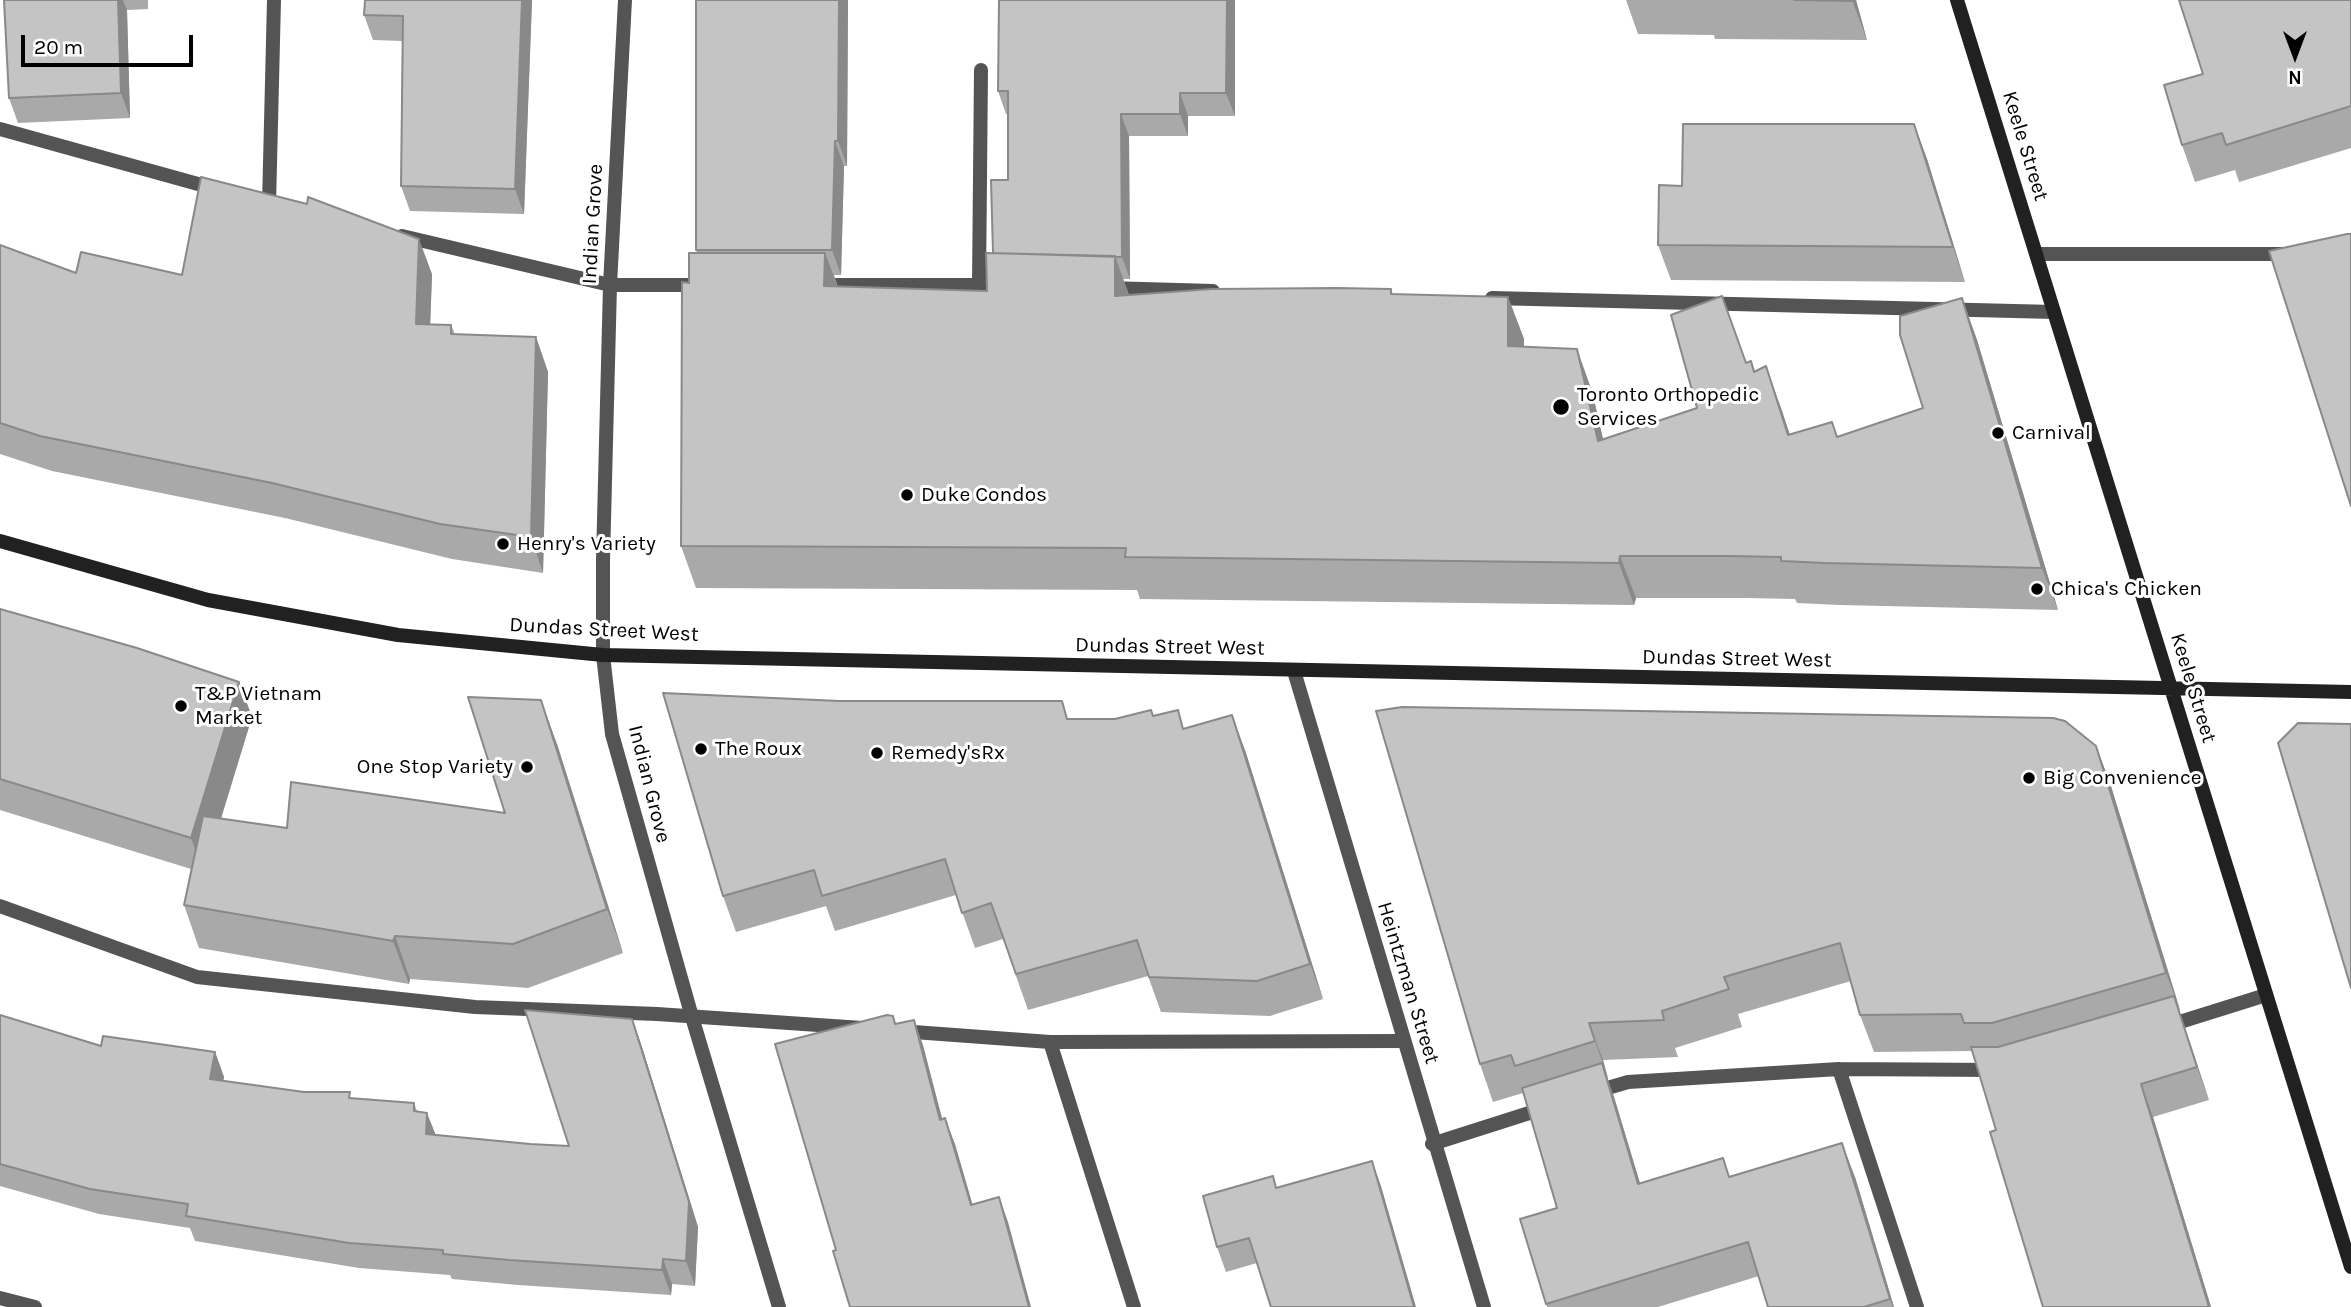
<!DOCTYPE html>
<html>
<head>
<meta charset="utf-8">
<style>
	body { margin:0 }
	#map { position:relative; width:2351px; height:1307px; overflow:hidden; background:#fff; font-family:Karla,sans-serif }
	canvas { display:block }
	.north { position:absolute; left:2260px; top:21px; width:70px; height:70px; -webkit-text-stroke:5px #fff; paint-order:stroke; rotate:180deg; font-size:19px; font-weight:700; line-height:28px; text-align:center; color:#000 }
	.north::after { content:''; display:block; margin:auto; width:24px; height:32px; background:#000; clip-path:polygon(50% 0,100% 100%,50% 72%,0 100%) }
	.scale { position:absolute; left:21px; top:35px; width:172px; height:32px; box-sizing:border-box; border:4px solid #000; border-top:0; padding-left:9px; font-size:21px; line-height:24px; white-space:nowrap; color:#000; -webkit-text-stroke:5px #fff; paint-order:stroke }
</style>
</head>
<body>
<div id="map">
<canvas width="2351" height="1307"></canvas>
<div class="north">N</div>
<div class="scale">20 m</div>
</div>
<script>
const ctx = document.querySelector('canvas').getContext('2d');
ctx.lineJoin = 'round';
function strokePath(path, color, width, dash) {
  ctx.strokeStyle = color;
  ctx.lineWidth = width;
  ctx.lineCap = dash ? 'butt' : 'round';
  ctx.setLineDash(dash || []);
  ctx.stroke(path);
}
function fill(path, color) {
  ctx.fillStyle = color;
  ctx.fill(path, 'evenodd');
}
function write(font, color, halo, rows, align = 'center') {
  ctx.font = font + ' Karla,sans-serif';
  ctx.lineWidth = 6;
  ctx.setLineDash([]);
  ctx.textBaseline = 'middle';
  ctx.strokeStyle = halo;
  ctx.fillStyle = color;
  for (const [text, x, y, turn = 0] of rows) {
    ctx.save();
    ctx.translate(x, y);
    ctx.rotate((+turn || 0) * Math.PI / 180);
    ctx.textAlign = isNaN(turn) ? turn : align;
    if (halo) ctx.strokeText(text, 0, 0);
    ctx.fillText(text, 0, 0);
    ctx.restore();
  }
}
strokePath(new Path2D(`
	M0,129L216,189
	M269,205L274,0
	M402,236L610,285H698
	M2037,254H2287
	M820,285H1003
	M979,285L981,70
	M1107,288L1213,291
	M1492,298L2054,312
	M0,906L197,977L475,1007L657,1014L862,1028
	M2167,1026L2266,995
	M900,1031L1050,1042L1404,1041
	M1050,1042L1134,1307
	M1839,1069L1995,1070
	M1594,1092L1628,1082L1839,1069L1917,1307
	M1432,1144L1545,1108`), '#545454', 14);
strokePath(new Path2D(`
	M625,0L610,285L603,560V655L612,734L692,1017L779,1307
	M1294,671L1484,1307
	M0,1298L35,1307`), '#545454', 14);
strokePath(new Path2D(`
	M1957,0L2351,1267
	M0,541L208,600L398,635L603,655L2351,692`), '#212121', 14);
fill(new Path2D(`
	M4,0H148V9L127,10L130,118L18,123L9,98Z
	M365,0H532L524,214L410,211L401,186L402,41L373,40L364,15Z
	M848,0L847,166H844L841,275H834L838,287L987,291L993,253L1008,180V114H1006L998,91L1235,0V116H1188V136H1129L1130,279H1123L1129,295L1391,289L1393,294L1508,297L1524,339V347L1592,391L1603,439L1697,408L1746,363L1751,361L1755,371L1781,408L1790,435L1838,437L1923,408L1962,298L1977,340L2058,610L1840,605L1797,603L1795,599L1746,598H1636L1634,605L1140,599L1137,590L696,588L681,546L689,283L697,253L696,250Z
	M1626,0H1856L1867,40L1715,39L1714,35L1638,34Z
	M2351,0V148L2239,182L2235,170L2195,182L2182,145Z
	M1914,124L1927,159L1965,282L1671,280L1658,245Z
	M0,245L76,273L182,275L432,274L430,324L451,325L455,334L536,337L548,372L543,573L452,559L285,518L52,471L0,454Z
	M0,609L239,682L252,717L221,819L287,828L505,813L557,744L623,953L528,988L410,979L409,984L199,948L184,905L191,869L0,810Z
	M1153,716L1184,729L1245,750L1323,999L1270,1016L1161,1012L1148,976L1028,1010L1003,939L975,948L956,895L835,931L826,906L736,932L723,896L1068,719H1115Z
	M2096,746L2110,783L2180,1010H2179L2209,1100L2153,1117L2211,1307H2043L1996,1130L1973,1051L1874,1052L1860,1015L1851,981L1738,1014L1742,1027L1675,1048L1678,1057L1603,1060L1608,1078H1607L1614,1097L1640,1183L1730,1177H1855L1894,1307H1768L1759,1276L1658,1307H1547L1520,1219L1557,1208L1523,1093L1493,1102L1480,1064Z
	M0,1015L101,1046L215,1052L224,1077L223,1081L352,1098L414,1103L417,1111L436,1135L530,1144L569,1146L632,1019L641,1044L698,1227L695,1286L672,1284L671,1295L518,1285L452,1279L450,1275L359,1268L195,1241L190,1228L99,1214L0,1186Z
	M1381,1186L1257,1263L1226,1272L1217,1247L1277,1188Z`), '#a9a9a9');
fill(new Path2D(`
	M118,0H123L127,10L130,118L121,93Z
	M522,0H532L524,214L515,189Z
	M839,0H848L847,166L838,141Z
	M1227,0H1235V116L1226,93Z
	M1852,0H1856L1867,40Z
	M1180,93L1188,116V136L1180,114Z
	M1121,114L1129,136L1130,279L1122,257Z
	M1914,124L1927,159L1965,282L1953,247Z
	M835,141L844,166L841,275L832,250Z
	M419,239L432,274L429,359L416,324Z
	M825,253L841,295L824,286Z
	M1115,256L1130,298L1115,296Z
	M1508,297L1524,339V388L1508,346Z
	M1962,298L1977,340L2058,610L2042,568Z
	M536,337L548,372L543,573L531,537Z
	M1577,349L1592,391L1613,483L1598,441Z
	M1766,366L1781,408L1804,478L1788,435Z
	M1620,556L1636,598L1634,605L1619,563Z
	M239,682L252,717L204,873L191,838Z
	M541,700L557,744L623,953L607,909Z
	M1232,715L1245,750L1323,999L1310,964Z
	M2096,746L2110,783L2180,1010L2166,973Z
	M395,936L410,979L409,984L393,941Z
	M2174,996L2185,1028L2209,1100L2197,1067Z
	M632,1019L641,1044L698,1227L695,1286L686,1261Z
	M914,1020L923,1045L949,1145L940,1120Z
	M1589,1023L1603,1060L1608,1078L1595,1041Z
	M215,1052L224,1077L219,1104L210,1079Z
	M1602,1063L1614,1097L1650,1217L1638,1184Z
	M2141,1084L2153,1117L2211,1307H2209Z
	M427,1113L437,1138L426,1134Z
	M945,1118L955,1144L980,1230L971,1205Z
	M1842,1143L1855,1177L1894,1307H1893L1890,1299Z
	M1372,1161L1381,1186L1416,1307H1414Z
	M999,1197L1008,1222L1031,1307H1029Z
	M663,1259L672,1284L671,1295L662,1270Z`), '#898989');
const building = new Path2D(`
	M4,0H118L121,93L9,98Z
	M365,0H522L515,189L401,186L403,16L364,15Z
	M696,0H839L838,141H835L832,250H696Z
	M999,0H1227L1226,93H1180V114H1121L1122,257L993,253L991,180H1008V91H998Z
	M1794,0H1852L1853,1Z
	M2179,0H2351V106L2226,145L2222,133L2182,145L2164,85L2203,74Z
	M1683,124H1914L1953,247L1658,245L1659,185L1682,186Z
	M201,177L307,204L308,197L419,239L416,324L451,325V334L536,337L531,537L440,524L272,483L40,436L0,423V245L76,273L81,252L182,275Z
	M2347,234H2351V506L2269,251Z
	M689,253H825L824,286L987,291L986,253L1115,256V296L1212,289L1337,288L1391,289V294L1508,297V346L1577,349L1598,441L1697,408L1671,315L1722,296L1746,363L1751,361L1754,372L1766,366L1788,435L1832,422L1837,437L1923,408L1900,335V316L1962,298L2042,568L1825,563L1781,561V557L1730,556H1620L1619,563L1125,557L1126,548L681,546L682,282L689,283Z
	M0,609L137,648L239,682L191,838L0,779Z
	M663,693L839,701H1062L1067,719H1115L1151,710L1153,716L1178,710L1183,729L1232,715L1310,964L1257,981L1149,977L1137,940L1016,974L991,903L962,913L945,859L822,896L814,870L723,896Z
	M468,697L541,700L607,909L513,944L395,936L393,941L184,905L203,816L287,828L291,782L505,813Z
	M1402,707L2053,718L2065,721L2096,746L2166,973L1992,1023H1964L1961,1014L1860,1015L1840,943L1724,977L1729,989L1662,1011L1664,1020L1589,1023L1595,1041L1515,1066L1511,1055L1480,1064L1376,711Z
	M2298,723L2351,724V988L2278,743Z
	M2174,996L2197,1067L2141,1084L2209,1307H2043L1990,1132L1996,1130L1971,1047H1998Z
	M525,1010L632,1019L689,1202L686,1261L663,1259L662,1270L509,1260L443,1254V1250L349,1243L186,1216L188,1204L90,1189L0,1164V1015L101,1046L103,1036L215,1052L210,1079L304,1092H350L349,1098L414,1103V1111L427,1113L426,1134L530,1144L569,1146Z
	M887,1015L893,1016L895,1024L914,1020L940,1120L945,1118L971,1205L999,1197L1029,1307H850L833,1251L836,1250L775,1044Z
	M1602,1063L1638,1184L1723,1158L1729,1177L1842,1143L1890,1299L1864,1307H1768L1748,1242L1546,1304L1520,1219L1557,1208L1522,1088Z
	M1372,1161L1414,1307H1271L1249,1238L1217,1247L1203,1196L1273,1176L1276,1188Z`);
fill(building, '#c4c4c4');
strokePath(building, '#898989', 2);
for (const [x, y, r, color] of [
	[1561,407,9,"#000"],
	[1998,433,7,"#000"],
	[907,495,7,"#000"],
	[503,544,7,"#000"],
	[2037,589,7,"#000"],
	[181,706,7,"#000"],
	[701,749,7,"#000"],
	[877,753,7,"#000"],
	[527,767,7,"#000"],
	[2029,778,7,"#000"]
]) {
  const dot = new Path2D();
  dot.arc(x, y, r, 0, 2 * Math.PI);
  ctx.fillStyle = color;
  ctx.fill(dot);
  strokePath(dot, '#fff', 2.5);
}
write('21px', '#000', '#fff', [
	["Keele Street",2025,146,73],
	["Indian Grove",593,224,-87],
	["Dundas Street West",604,630,3],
	["Dundas Street West",1170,647,1],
	["Dundas Street West",1737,659,1],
	["Keele Street",2193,688,73],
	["Indian Grove",649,784,76],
	["Heintzman Street",1408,983,73]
]);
write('21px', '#000', '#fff', [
	["Toronto Orthopedic",1577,395],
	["Services",1577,419],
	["Carnival",2012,433],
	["Duke Condos",921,495],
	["Henry's Variety",517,544],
	["Chica's Chicken",2051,589],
	["T&P Vietnam",195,694],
	["Market",195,718],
	["The Roux",715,749],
	["Remedy'sRx",891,753],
	["One Stop Variety",513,767,"right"],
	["Big Convenience",2043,778]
], 'left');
</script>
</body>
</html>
